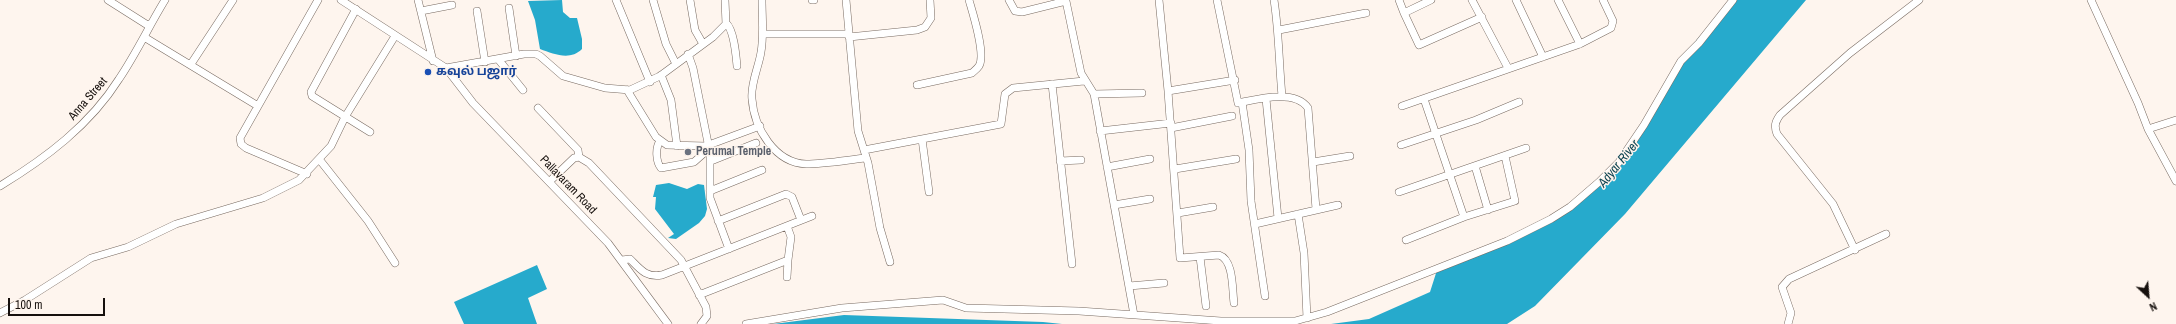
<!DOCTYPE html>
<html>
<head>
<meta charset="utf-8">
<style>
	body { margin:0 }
	#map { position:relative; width:2176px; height:324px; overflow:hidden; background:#fef5ee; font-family:"Archivo Narrow",sans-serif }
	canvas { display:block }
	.north { position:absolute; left:2128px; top:276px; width:40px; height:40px; -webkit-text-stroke:3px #fef5ee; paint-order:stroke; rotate:154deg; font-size:11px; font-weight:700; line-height:16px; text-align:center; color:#16100d }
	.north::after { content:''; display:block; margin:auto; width:14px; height:18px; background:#16100d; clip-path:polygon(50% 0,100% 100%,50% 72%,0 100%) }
	.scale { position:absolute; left:8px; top:298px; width:97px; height:18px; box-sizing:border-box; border:2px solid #16100d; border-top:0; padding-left:5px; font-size:12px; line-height:14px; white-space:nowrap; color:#16100d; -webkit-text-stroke:3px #fef5ee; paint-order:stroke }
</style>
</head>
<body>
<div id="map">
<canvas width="2176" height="324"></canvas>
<div class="north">N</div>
<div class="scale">100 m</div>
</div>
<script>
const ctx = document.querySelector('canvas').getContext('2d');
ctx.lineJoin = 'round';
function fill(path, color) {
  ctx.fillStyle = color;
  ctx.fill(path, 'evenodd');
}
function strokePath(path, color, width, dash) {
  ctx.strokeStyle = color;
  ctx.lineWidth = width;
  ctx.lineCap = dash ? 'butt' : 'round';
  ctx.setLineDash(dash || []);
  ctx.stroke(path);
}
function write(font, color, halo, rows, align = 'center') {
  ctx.font = font + ' "Archivo Narrow","Noto Sans Tamil",sans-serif';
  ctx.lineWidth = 3;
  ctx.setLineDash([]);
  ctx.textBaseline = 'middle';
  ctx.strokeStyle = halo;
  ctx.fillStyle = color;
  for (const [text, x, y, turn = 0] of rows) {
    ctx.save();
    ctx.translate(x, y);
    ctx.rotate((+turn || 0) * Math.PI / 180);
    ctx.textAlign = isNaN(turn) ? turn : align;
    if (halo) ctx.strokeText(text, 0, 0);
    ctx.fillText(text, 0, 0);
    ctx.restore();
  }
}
fill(new Path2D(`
	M562,0L563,12L570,18H577L582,39V49C570,61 554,54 540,49L535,20L528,1Z
	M1731,0H1806L1625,214L1535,306L1507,324H1331L1369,319L1430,292L1438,267L1494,246L1571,207L1624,154L1694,43Z
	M669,183L687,189L698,184L704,185L707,209L705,216L699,223L676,239L668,238L674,234L655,209L656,197H653L656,185Z
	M537,265L547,289L528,298L537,324H464L454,302Z
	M844,315L1043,322L1062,324H773Z`), '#26aacc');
const minor = new Path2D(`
	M108,0L149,26
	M341,0L446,68L524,54H536L540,56L563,76L605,88L630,90L660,76L713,37L726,24L725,0
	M418,0L433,61
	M616,0L650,82
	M653,0L666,44L676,64
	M690,0L695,30L703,44
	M762,0C762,17 764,35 761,52C759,66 750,85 752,99C754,128 775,163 806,164C825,164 847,160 866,158
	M812,0H814
	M846,0L858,131L868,163L880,228L890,262
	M1009,0L1015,11L1022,12L1066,1L1081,73L1094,94L1134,315
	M1159,0L1168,91L1180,258L1219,255C1234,260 1232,289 1234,303
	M1217,0L1238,103C1258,99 1295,89 1308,108L1316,209
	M1274,0C1279,32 1279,64 1282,96
	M1399,0L1404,13
	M1431,0L1404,13L1419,45L1482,17
	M1472,0L1508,68
	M1516,0L1543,57
	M1558,0L1580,44
	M2091,0L2138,103L2148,129L2176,181
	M509,8L516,56
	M356,9L311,92L312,96L370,132
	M421,11L452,5
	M477,11L485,62
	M726,23C734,30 736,55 737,66
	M1279,30L1366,13
	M763,34H849
	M144,37L258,106
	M849,37L917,30L925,27L931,18L930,0
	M688,54L693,68L710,153V198L729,249
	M498,59L523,90
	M191,64L233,0
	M446,68L473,103L608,243L668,324
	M661,75L671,100L677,146
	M1052,84L1072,264
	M917,85L972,73C974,71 977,69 979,66C986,54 973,14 969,0
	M627,90L656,137L667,145L706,146L760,126
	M1168,91L1235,80
	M1094,94L1142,93
	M1266,99L1278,218
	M1424,99L1464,217
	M1242,102L1249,150L1251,201L1265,296
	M1402,106L1580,44L1611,28L1613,21L1603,0
	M538,108L578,150L579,157
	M1171,128L1232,116
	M2148,129L2176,120
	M1100,131L1171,123
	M922,139L929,192
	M660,141C655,148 656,162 661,168L694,162L703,154L704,147
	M1401,145L1476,120L1519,102
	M864,150L1001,124L1005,94L1013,88L1084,81
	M319,159L368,221L395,263
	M711,161L756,143
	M1060,161L1081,160
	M1313,162L1350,156
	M1475,166L1488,210
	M1107,167L1150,159
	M1175,169L1236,159
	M307,174L246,148L241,144L240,138L318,0
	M550,181L574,158L579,157L589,163L681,260L706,307L707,316L701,324
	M0,186C46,158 90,125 119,79C136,54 149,26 165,0
	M710,191L762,170
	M1399,192L1526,148
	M1114,205L1150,199
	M1178,213L1213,207
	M1298,214L1304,253L1307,318
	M718,221L786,194L792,197L801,220
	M1255,224L1338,205
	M787,226L791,237L788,260
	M1406,240L1464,217L1515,201L1505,156
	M1855,250L1833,204L1777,134C1774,126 1775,122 1780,115L1850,53L1919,0
	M1200,257L1206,306
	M622,260L630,259C640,269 646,278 662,275L812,216
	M1129,286L1164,283
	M699,295L788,260L787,277
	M0,313L25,300L91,258L128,247L176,224L263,198L299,180L331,146L345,117L395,36
	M746,324L842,308L943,300L966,308L1079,311L1221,321H1295L1327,312L1507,241L1551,219L1570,207L1599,182L1619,162L1644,125L1681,61L1699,43L1733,0
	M1788,324L1791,313L1782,287L1789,279L1886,234`);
strokePath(minor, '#786a61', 8);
strokePath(minor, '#fff', 7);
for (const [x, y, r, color] of [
	[428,72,4,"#1a4fb4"],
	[688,152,4,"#6b7280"]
]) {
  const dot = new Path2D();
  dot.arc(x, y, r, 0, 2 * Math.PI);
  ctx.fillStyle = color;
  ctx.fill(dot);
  strokePath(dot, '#fef5ee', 1.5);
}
write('bold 12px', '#164399', '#fef5ee', [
	["கவுல் பஜார்",436,72]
], 'left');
write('12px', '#16100d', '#fef5ee', [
	["Anna Street",88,99,-49],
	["Pallavaram Road",568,185,46]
]);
write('bold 12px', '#5b616d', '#fef5ee', [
	["Perumal Temple",696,152]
], 'left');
write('italic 13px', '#0c4351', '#fef5ee', [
	["Adyar River",1619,164,-51]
]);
</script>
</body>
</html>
